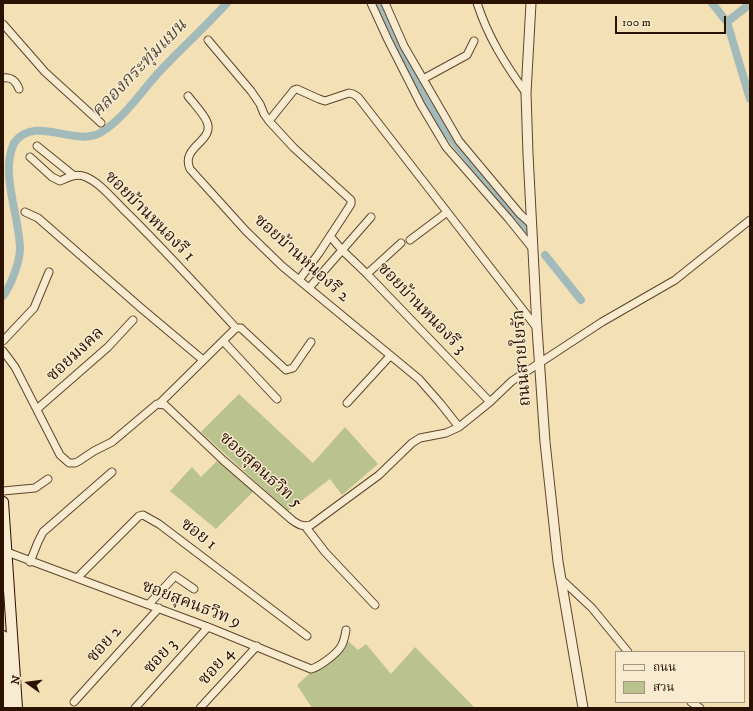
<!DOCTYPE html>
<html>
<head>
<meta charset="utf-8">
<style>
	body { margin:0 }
	#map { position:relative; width:753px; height:711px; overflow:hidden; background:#f4e0b5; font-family:"IM FELL DW Pica","Noto Serif Thai",serif }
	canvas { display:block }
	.frame { position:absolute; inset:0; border:4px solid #2b1100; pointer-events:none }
	.legend { position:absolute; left:615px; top:651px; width:130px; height:52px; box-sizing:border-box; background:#f8ebcf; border:1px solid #a6947c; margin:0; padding:5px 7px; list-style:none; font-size:12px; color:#2b1100 }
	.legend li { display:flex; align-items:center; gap:8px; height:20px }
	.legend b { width:20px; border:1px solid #a6947c }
	.north { position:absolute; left:8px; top:663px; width:40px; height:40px; -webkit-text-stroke:3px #f8ebcf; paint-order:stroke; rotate:284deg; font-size:11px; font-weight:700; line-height:16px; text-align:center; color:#2b1100 }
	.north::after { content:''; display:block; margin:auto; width:14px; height:18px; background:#2b1100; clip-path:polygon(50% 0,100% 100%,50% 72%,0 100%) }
	.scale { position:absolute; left:615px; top:16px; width:111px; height:18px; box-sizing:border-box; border:2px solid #2b1100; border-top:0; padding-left:5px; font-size:12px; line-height:14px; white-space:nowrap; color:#2b1100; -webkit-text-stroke:3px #f8ebcf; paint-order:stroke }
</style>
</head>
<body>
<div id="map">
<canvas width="753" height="711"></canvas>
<div class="frame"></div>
<ul class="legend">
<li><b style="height:5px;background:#f8ebcf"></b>ถนน</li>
<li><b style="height:11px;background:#bac28e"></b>สวน</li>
</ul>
<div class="north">N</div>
<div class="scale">100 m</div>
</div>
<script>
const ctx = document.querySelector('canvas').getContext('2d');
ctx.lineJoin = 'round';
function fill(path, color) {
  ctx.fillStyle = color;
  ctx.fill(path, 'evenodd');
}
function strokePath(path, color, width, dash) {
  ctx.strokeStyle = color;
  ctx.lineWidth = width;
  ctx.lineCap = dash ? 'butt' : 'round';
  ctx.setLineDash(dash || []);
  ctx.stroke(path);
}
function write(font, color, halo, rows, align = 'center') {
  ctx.font = font + ' "IM FELL DW Pica","Noto Serif Thai",serif';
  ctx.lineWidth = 3;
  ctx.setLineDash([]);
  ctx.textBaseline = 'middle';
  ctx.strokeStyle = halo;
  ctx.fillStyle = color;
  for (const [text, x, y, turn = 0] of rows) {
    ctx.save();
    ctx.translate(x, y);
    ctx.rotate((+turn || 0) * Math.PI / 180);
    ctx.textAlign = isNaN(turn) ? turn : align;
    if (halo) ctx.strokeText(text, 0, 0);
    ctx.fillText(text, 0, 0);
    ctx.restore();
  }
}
fill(new Path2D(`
	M239,394L313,463L345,427L378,464L342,495L330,479L288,511L201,432Z
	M218,460L254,491L216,529L170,491L192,467L201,477Z
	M347,640L358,650L366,644L391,674L415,647L475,708H312L297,685Z`), '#bac28e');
strokePath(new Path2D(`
	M380,3L423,95L446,132L525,229
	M712,3L727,22L750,99
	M727,22L750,4
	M545,255L581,300
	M3,296C11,286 20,261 20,248C19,214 0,174 14,143C35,114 74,147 100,133C123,120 143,89 161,70C183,47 206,26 227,3`), '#a2baba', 8);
const minor = new Path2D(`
	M371,3L388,40L421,105L446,147L508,218L533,249
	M385,3L404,46L459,141L520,214L531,224
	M477,3C488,37 505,64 526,93
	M3,24L45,72L101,123
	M208,40L251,91L260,104L264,114L269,121L294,148L351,200V204L342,218L319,253L299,280
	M3,78C12,77 16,81 19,89
	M423,79L467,55L474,41
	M188,96C194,104 204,114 207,122C215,141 180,147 190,169L246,231L282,266L419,379L440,403L459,427
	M269,121L294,90L297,89L319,99L325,101L349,93L353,94L358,97L537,328
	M37,146L73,175
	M30,157L52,177L60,181C69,177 76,173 86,177C100,183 112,198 123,209C162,247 199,288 236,328
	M25,212L38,218L141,308L203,360
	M330,236L342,250L367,274L490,402
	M410,240L446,213
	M367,274L401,243
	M309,288L371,217
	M3,341L34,308L49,272
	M223,341L277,399
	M3,351L15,367L60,455L69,463H75L79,461L94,451L112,442L157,404L165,405L223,460L292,520C299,525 303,527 311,525L379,475L412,443L420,438L446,433L459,427L490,402L512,381L602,322L675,280L750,220
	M160,403L236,328H241L243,330L286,370L293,368L311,342
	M347,403L390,356
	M37,409L108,347L133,320
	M3,491L35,488L48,479
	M305,526L325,552L375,605
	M7,552L208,627L311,669C319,667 335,655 340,648C344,643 345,636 346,630
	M30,562L38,542L43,532L112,472
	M77,578L139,516L143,515L159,524L307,636
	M561,579L592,608L628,652
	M149,604L175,576L194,589
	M74,702L159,608
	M691,702L700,708
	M135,708L208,627
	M200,708L257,646`);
const tertiary = new Path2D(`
	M531,3L526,93L528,154L537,328L545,442L558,562L583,708`);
const secondary = new Path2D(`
	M3,502L17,708
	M3,636L8,708`);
strokePath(minor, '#5d452d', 9);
strokePath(tertiary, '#5d452d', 11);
strokePath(secondary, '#2b1100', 12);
strokePath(minor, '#f8ebcf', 7);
strokePath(tertiary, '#f8ebcf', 9);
strokePath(secondary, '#f8ebcf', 10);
write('17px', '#2b1100', '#f8ebcf', [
	["ซอยบ้านหนองรี 1",149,217,45],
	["ซอยบ้านหนองรี 2",301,259,42],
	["ซอยบ้านหนองรี 3",421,309,46],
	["ซอยมงคล",76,355,-43],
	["ถนนสายใยรัก",523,358,-94],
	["ซอยสุคนธวิท 5",260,471,42],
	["ซอย 1",198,535,38],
	["ซอยสุคนธวิท 9",191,605,21],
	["ซอย 2",105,645,-48],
	["ซอย 3",161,657,-48],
	["ซอย 4",217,667,-48]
]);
write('italic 18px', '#554c41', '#f8ebcf', [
	["คลองกระทุ่มแบน",140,69,-46]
]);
</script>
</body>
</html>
